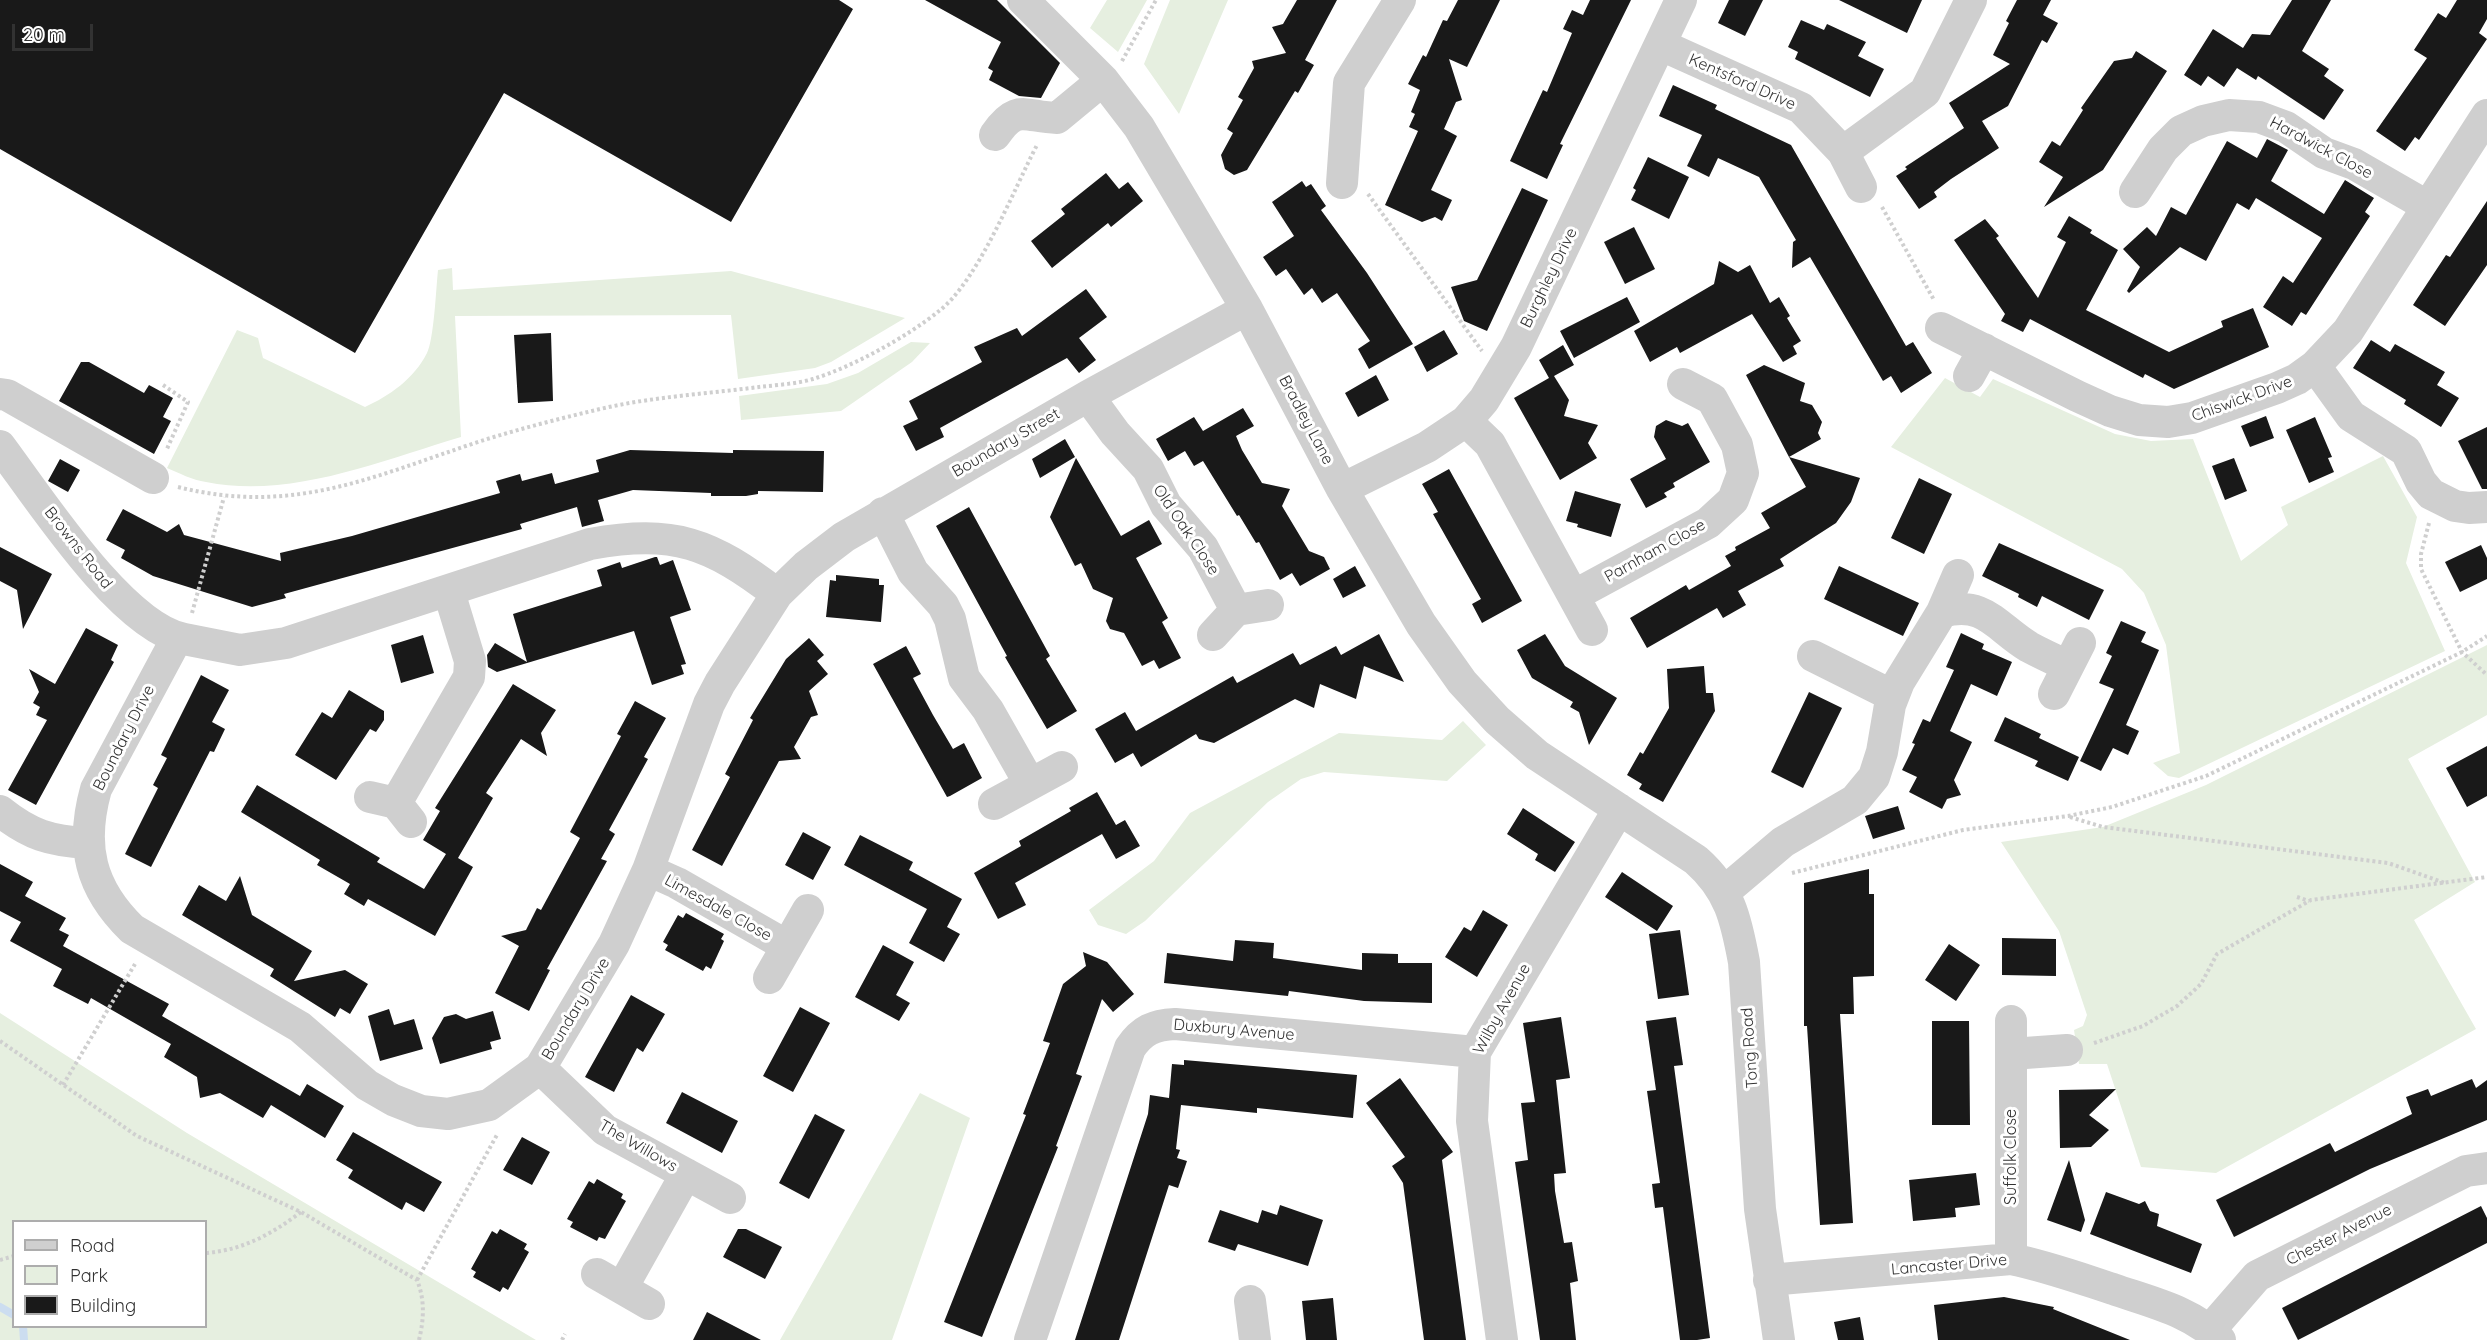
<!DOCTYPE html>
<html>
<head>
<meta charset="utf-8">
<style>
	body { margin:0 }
	#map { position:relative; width:2487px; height:1340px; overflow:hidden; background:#fff; font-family:Quicksand,sans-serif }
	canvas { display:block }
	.legend { position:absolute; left:12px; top:1220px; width:195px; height:108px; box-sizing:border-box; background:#fff; border:2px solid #adadad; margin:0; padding:8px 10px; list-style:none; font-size:18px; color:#323232 }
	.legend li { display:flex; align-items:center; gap:12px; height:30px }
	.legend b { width:30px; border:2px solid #adadad }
	.scale { position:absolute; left:12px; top:24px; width:81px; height:27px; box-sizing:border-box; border:3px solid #323232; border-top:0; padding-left:8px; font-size:18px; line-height:21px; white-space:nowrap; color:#323232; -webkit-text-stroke:4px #fff; paint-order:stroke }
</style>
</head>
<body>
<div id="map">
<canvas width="2487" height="1340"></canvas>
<ul class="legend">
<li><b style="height:8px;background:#cfcfcf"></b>Road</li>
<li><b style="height:16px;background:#e6efe0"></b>Park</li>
<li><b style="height:16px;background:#191919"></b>Building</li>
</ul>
<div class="scale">20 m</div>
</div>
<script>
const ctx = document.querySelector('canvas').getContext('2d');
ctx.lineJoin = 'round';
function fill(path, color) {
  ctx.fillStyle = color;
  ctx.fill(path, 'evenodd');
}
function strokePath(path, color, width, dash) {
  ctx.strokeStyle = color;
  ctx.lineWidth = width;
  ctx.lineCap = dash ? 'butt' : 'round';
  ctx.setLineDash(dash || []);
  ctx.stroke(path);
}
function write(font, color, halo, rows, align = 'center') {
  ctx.font = font + ' Quicksand,sans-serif';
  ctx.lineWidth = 6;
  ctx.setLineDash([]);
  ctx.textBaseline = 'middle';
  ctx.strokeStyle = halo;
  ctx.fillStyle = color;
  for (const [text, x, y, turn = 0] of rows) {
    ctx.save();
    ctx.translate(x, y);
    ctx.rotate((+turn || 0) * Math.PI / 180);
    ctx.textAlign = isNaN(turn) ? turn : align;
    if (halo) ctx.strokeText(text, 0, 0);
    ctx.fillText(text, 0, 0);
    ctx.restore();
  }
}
fill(new Path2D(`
	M1107,0H1147L1118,52L1090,28Z
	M1170,0H1228L1179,114L1144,64Z
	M452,268L453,290L731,271L905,318L831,362L815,368L738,379L731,315L455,316L461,437C380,461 291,499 206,482C192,480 179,473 167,468L237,330L258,338L263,358L365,407C389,396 414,379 427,353C434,339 436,289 438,270Z
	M911,342L930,343L912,362L841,411L741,420L739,396L827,384L858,373Z
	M1945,378L1980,397L1993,379L2115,434L2151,441L2193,439L2241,561L2288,525L2281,507L2383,456L2417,517L2406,563L2445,651L2179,778L2168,776L2153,763L2180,753L2166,645L2144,593L2122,569L1891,447Z
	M2487,645V715L2408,759L2475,882L2414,920L2476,1029L2216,1173L2141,1167L2107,1064H2079L2074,1030L2083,1026L2087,1015L2059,931L2001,842L2103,827L2206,785Z
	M1463,721L1486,745L1447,781L1324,772L1301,779L1268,802L1145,921L1126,934L1098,925L1089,910L1154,861L1190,813L1339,733L1442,740Z
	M0,1013L187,1133L536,1340H0ZM14,1222H206V1326H14Z
	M920,1093L970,1118L892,1340H780Z`), '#e6efe0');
strokePath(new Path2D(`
	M0,1307L14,1315
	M23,1326L24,1340`), '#ccddf0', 8);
fill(new Path2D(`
	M0,0H839L853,9L731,222L504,93L355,353L0,149Z
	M925,0H997L1060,63L1041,98L1019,96L989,80L993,71L988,68L1001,42Z
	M1297,0H1337L1305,60L1314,65L1298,93L1295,91L1247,170L1234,175L1225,169L1221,155L1233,133L1227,129L1243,100L1238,97L1254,68L1252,61L1286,53L1272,27L1283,24Z
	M1458,0H1500L1467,67L1449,59L1462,100L1456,102L1444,129L1457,136L1431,190L1452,200L1442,221L1435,217L1422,222L1385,205L1418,131L1409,127L1415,114L1411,112L1420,90L1408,84L1423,55L1426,57L1443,20L1447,21Z
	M1590,0H1631L1560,144L1563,145L1547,179L1510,161L1543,90L1547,92L1572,33L1563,29L1572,10L1583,15Z
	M1729,0H1763L1745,36L1718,23Z
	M1839,0H1922L1907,33Z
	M2017,0H2051L2043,15L2058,23L2047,43L2042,40L2008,106L1982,121L1999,148L1951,179L1934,192L1937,197L1919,209L1896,176L1907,169L1905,167L1964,128L1949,103L2010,64L1993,55L2009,23L2006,21Z
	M2292,0H2331L2302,51L2329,69L2324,76L2344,90L2324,120L2258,76L2256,80L2237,68L2224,87L2208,76L2201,86L2184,75L2213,29L2243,48L2252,34L2270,35Z
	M2457,0H2487V19L2479,33L2487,39L2419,140L2415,137L2405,151L2376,131L2427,58L2414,50L2438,13L2446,18Z
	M1801,20L1824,30L1827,24L1866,42L1858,56L1884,69L1870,97L1795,59L1798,52L1788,47Z
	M2136,51L2167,71L2103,170L2044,207L2063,177L2039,162L2052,141L2060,146L2083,110L2081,108L2114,61L2132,58Z
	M1673,85L1717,105L1715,109L1791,145L1906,346L1913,342L1932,373L1901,393L1891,376L1883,381L1810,257L1792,268L1793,242L1796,240L1759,177L1718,158L1709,177L1687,166L1702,135L1659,116Z
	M2267,139L2288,150L2271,181L2324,214L2345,180L2374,198L2365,212L2370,216L2306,315L2301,312L2292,326L2263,307L2283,276L2293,283L2322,238L2256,198L2249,210L2237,203L2206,261L2180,247L2129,293L2127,291L2140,267L2123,249L2147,227L2156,236L2171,207L2186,215L2227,141L2257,158Z
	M1648,157L1689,177L1669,219L1631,200L1636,190L1633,188Z
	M1106,173L1119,189L1128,182L1143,201L1111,227L1108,223L1052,268L1031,241L1065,214L1061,209Z
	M1302,181L1306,187L1311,184L1326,206L1321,210L1367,273L1413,344L1369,369L1358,349L1370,341L1337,293L1322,303L1312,288L1304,295L1286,269L1276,276L1263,257L1294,236L1272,202Z
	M1522,188L1548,200L1487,331L1464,321L1451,287L1477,280Z
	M2487,201V265L2445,326L2413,305L2446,255L2450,257Z
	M2069,216L2092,230L2090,233L2118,250L2086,310L2169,352L2223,327L2221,321L2253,308L2269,347L2174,389L2145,374L2143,378L2030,319L2023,332L2001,321L2005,314L1954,240L1985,219L1999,236L1996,238L2038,298L2066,242L2057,237Z
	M1634,227L1655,269L1625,284L1604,242Z
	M1719,261L1738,272L1750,265L1770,303L1779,297L1790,316L1787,318L1801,341L1793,346L1797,354L1783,362L1752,314L1680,353L1677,347L1650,362L1634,331L1714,284Z
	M1086,289L1107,317L1079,338L1096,360L1079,373L1067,358L940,428L944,437L916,451L903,426L918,419L909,401L982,362L974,347L1017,328L1022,336Z
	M1627,297L1640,322L1574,358L1560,331Z
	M1444,330L1458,354L1427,372L1414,347Z
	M551,333L553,401L518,403L514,335Z
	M2371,340L2390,352L2395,344L2445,372L2437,385L2459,398L2441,427L2404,404L2406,400L2353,368Z
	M1563,345L1574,365L1554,376L1569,400L1564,416L1598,425L1588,443L1597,458L1560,480L1514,398L1549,378L1539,360Z
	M81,362H89L144,393L149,385L173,398L163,417L171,421L154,454L59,401Z
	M1764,365L1805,383L1800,401L1812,405L1822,422L1818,433L1821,439L1789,457L1746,375Z
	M1376,375L1389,400L1358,417L1345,393Z
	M1243,408L1254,426L1236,436L1242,450L1262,483L1290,489L1282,506L1309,551L1324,557L1330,569L1300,586L1292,573L1280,580L1259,542L1256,543L1239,515L1237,516L1203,461L1194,466L1185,451L1168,461L1156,439L1194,417L1203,431Z
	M2266,416L2274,438L2250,447L2241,426Z
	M2315,417L2332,457L2328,458L2334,472L2309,483L2286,430Z
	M1666,420L1682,426L1688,423L1710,462L1673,483L1675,487L1664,493L1667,497L1646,508L1630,479L1666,459L1654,437L1656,426Z
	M2487,427V489H2482L2458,441Z
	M1065,439L1075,457L1040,478L1032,459Z
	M630,450L733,453V450L824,451L823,492L758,491V494L746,496H711V493L633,490L598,500L604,521L582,527L577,507L520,524L522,529L284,594L286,598L252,607L153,576L121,558L125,550L106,540L123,509L167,532L179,524L184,535L281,561L280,553L352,536L500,493L496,481L520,474L522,481L552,473L555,484L599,472L596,460Z
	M1789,457L1860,478L1851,502L1836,523L1780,559L1784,566L1738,591L1746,605L1723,618L1717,608L1647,648L1630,618L1686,585L1689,590L1731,566L1725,556L1736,550L1735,547L1770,528L1761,513L1806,487Z
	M1076,458L1121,536L1149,520L1162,544L1136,558L1168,618L1162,622L1181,658L1159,669L1154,660L1142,666L1124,633L1110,629L1106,621L1113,598L1093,589L1081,563L1075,566L1050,517Z
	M2234,458L2247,491L2225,500L2212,466Z
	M60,459L80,470L68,492L48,481Z
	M1449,469L1522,601L1482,623L1472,604L1481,599L1433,514L1438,512L1422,484Z
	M1919,478L1952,494L1924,554L1891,538Z
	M1575,491L1621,504L1611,537L1577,527L1578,524L1566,521Z
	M969,507L1050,656L1046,659L1077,711L1047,729L1005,657L1007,656L1002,647L936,526Z
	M1999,543L2104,590L2089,620L2042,596L2037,607L2018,597L2019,594L1982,576Z
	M2481,545L2487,558V579L2460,592L2445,562Z
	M0,547L52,574L23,629L17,590L0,581Z
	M655,557H657L660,565L673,560L691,610L670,617L686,664L681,665L684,674L652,685L634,631L497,672L488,667L487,655L495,643L527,662L513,614L602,586L597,570L620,562L622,568Z
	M1355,566L1366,586L1343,598L1333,579Z
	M1839,566L1919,603L1903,636L1824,599Z
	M836,575L879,579V585H884L881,622L826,617L830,580L836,581Z
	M2121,621L2146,632L2141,642L2159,650L2126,725L2139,731L2128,755L2113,748L2101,771L2080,761L2114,689L2099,683L2112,656L2106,653Z
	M86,628L118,645L111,660L114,662L36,805L8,790L47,720L36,715L40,707L33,703L39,692L29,669L55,684Z
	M1961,633L1984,644L1982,649L2012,662L1997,696L1971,684L1950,731L1972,742L1954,780L1961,795L1947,799L1942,809L1909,792L1917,777L1902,770L1915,744L1912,743L1923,719L1930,722L1954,670L1946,667Z
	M1379,634L1404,682L1364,666L1356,699L1320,684L1314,708L1295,699L1214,743L1199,739L1196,734L1141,767L1133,753L1115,763L1095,729L1125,712L1136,731L1233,676L1237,683L1293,653L1300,665L1336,646L1341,655Z
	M1545,634L1565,666L1617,698L1589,745L1579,712L1570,707L1573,702L1532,678L1517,650Z
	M423,635L434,673L401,683L391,645Z
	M809,638L824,655L817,661L828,674L809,691L818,715L811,717L794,747L801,759L779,761L722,866L692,850L730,777L725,774L753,720L750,718L786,659Z
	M906,646L921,674L913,678L933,715L953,749L964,743L982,778L950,796L947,797L873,664Z
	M1704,666L1706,693H1713L1715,711L1663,802L1639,789L1642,784L1627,775L1640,752L1643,754L1669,708L1667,669Z
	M201,675L229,690L212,722L225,729L214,752L210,751L151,867L125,854L158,788L153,785L167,758L161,755Z
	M513,684L556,710L541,733L547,756L521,739L486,793L493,798L458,858L473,867L435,936L368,899L364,906L344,894L350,884L317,865L320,860L241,812L257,785L380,858L377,862L424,889L446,854L423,840L440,811L435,808Z
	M349,690L384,711V720L376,732L370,729L336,780L295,755L322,712L332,718Z
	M1809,692L1842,708L1803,788L1771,772Z
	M635,701L666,718L644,757L648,759L609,830L615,834L601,859L607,861L547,969L550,970L529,1011L495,993L519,946L501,936L526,930L537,908L541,910L580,838L570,832L621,736L617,734Z
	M2005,717L2041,734L2039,738L2079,757L2068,781L2035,766L2038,761L1994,741Z
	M2487,746V796L2467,807L2446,768Z
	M1097,792L1116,825L1125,820L1140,846L1116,859L1102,834L1015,883L1026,905L998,919L974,873L1021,846L1019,841L1071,811L1069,808Z
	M1898,806L1905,829L1873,839L1865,816Z
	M1523,808L1575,842L1555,872L1535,860L1538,854L1507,834Z
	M803,832L831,847L813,880L785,865Z
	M860,835L913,862L909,870L962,899L947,927L960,934L944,962L909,943L927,909L844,865Z
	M0,864L33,882L25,896L66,918L59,930L69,935L63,946L169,1004L162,1016L300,1096L307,1084L344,1106L325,1138L271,1105L263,1118L220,1093L200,1098L197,1077L164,1057L171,1044L91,998L88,1004L53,986L62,969L10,941L21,922L0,911Z
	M1869,869V894H1874V976L1853,977L1854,1014H1840L1853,1223L1820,1225L1807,1026H1804V883Z
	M1622,872L1673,906L1657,931L1605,897Z
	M240,876L252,915L312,951L294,981L345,970L368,984L350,1014L340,1008L335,1017L270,976L274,969L182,915L199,885L226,901Z
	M1483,910L1508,925L1477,977L1445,957L1464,927L1471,931Z
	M686,913L724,934L721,939L724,941L711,969L706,966L703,971L665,950L668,945L663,942L678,915L683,918Z
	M1680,930L1689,995L1658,999L1649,934Z
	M2002,938L2056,939V976L2002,975Z
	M1235,940L1274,943L1273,958L1362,970V953L1398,954V963H1432V1003L1364,1001L1289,991L1288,996L1164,983L1167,953L1233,961Z
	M1949,944L1980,965L1956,1001L1925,980Z
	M883,945L914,962L896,995L910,1003L899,1021L855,997Z
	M1083,952L1107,962L1134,994L1113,1012L1102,999L1076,1074L1082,1076L1056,1146L1058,1147L982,1337L944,1322L1026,1115L1023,1114L1050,1043L1043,1041L1063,984L1086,966Z
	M631,995L665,1014L643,1052L637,1048L614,1092L585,1077Z
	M800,1007L830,1023L793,1092L763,1076Z
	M389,1009L394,1025L414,1019L423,1049L380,1061L368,1016Z
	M493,1011L501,1039L490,1042L492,1049L440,1064L432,1038L444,1017L456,1014L466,1019Z
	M1561,1017L1570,1078L1556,1080L1566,1173L1554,1174L1555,1191L1564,1243L1572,1242L1578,1281L1570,1283L1576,1340H1540L1515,1162L1528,1160L1521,1103L1535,1102L1523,1023Z
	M1676,1017L1683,1065L1674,1066L1710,1338L1697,1340H1680L1663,1207L1655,1208L1652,1184L1660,1183L1647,1091L1656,1090L1646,1021Z
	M1932,1021H1969L1970,1125H1932Z
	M1184,1060L1357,1075L1353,1118L1257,1108V1113L1181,1105L1176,1149L1180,1150L1177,1158L1187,1161L1178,1188L1169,1185L1119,1340H1075L1148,1114L1150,1095L1169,1098L1172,1064L1184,1065Z
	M1400,1078L1453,1152L1442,1160L1466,1340H1424L1403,1183L1392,1166L1405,1157L1366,1103Z
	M2472,1079L2476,1088L2487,1080V1120L2370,1169L2234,1237L2216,1200L2330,1143L2335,1152L2412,1114L2406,1097L2428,1089L2431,1096Z
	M2116,1089L2089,1115L2109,1130L2091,1147L2060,1148L2059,1090Z
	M682,1092L738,1121L722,1153L666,1123Z
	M815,1114L845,1130L809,1199L779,1183Z
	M353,1132L442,1182L424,1212L406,1202L402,1210L348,1178L353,1170L336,1160Z
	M522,1137L550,1152L532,1185L503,1170Z
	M2069,1160L2085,1220L2081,1232L2047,1220Z
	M1976,1173L1980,1205L1955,1208L1956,1217L1913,1221L1909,1180Z
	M597,1179L623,1194L621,1198L626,1201L605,1239L599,1237L597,1241L570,1227L573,1222L567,1219L589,1181L594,1184Z
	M2106,1192L2139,1204L2145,1201L2150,1211L2159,1214L2157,1226L2202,1244L2191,1273L2090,1234Z
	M1280,1205L1323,1220L1308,1266L1238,1244L1235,1251L1208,1242L1220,1210L1258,1223L1262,1210L1277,1215Z
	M2481,1206L2487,1218V1243L2298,1340L2282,1308Z
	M500,1229L527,1244L524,1249L529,1252L508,1290L503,1287L500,1292L473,1277L476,1272L471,1269L492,1231L497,1234Z
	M738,1229H746L782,1247L765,1279L723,1257Z
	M2004,1297L2054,1307L2053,1309L2130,1340H1938L1934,1305Z
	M1333,1298L1337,1340H1306L1302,1301Z
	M707,1312L761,1340H693Z
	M1860,1317L1864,1340H1838L1834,1322Z`), '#191919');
strokePath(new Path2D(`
	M1122,61L1156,0
	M1368,194L1482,351
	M1882,207L1934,300
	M163,385L188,402L166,451
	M178,487C294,516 374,476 481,441C519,429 558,419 596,410C649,397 705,394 759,387C776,385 796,384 813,379C852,367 907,337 939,311C978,281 1013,191 1037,145
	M2429,523L2421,554V569L2462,652L2487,675
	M192,613L224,497
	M2070,817L2103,827L2388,863L2445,883
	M1792,873L1963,830L2068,816L2112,807L2206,776L2462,652L2487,636
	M2297,897L2309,901
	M0,1041L137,1136L301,1212L417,1280C425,1300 424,1319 419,1340
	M2094,1043L2143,1026L2177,1006L2201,984L2217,954L2311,900L2487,877
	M63,1085L135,964
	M206,1253C243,1250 272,1234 301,1212
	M0,1260L14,1256
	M417,1280L498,1133
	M562,1340L565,1334`), '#cfcfcf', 4, [3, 3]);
strokePath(new Path2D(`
	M1023,0L1103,80L1139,127L1247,309L1342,489L1421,624L1462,682L1497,720L1537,755L1696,860C1730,890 1736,919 1744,962L1760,1209L1779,1340
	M1661,45L1801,108L1843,152L1925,92L1971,0
	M995,135C1017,103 1024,117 1057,118L1103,80
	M1843,152L1861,187
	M1342,183L1349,83L1400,0
	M2135,192L2163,149L2181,131L2203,121L2229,115L2259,117L2286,127L2324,153L2354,164L2427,206
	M1941,328L2077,396L2110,411L2139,420L2168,422L2192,418L2277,388L2297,379L2315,366L2348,331L2487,115
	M2315,366L2351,416L2406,451L2421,482L2431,494L2455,506L2469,508L2487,507
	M1969,376L1984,349
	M0,394L7,395L153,478
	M1088,396L1115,433L1148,469L1166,505L1203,548L1236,610
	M1466,421L1490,444L1592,630
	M0,446C39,498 121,626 184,639L240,650L286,643L590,544C675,529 710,543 777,594
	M1342,489L1427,447L1466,421L1484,400L1516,347L1681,0
	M883,513L913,572L943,605L950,619L964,678L988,710L1030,784
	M1575,595L1708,523L1733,500L1743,473L1737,445L1712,399L1683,384
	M1942,612C1985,600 1996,627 2029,647C2042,654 2055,660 2068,666
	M1213,635L1236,610L1268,605
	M177,638L96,789C80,846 90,888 132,929L300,1027L367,1085L393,1100L421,1111L448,1114L489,1105L540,1068L614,944L648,870L709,704L720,683L777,594L806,566L844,537L1088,396L1247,309
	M1813,656L1893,696
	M2054,694L2080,643
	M370,797L396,803L411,822
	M396,803L469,677L470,661L449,592
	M994,804L1062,767
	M0,811C30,835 50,841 88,843
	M648,870L677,883L787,946
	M1724,892L1783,842L1855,800L1874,777L1882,752L1890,705L1899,682L1942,612L1958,575
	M769,978L808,910
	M2011,1054L2067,1050
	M540,1068L605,1130L730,1198
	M2011,1259V1021
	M597,1274L649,1304
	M1769,1280L2011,1259C2046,1266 2079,1278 2113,1289C2150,1302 2192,1311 2220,1340
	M622,1288L686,1174
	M1250,1301L1255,1340
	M2210,1330L2257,1276L2466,1171L2487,1168
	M1030,1340L1130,1048C1142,1030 1154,1025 1175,1024L1475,1052
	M1502,1340L1472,1121L1475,1052L1619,809`), '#cfcfcf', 32);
write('16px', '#323232', '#fff', [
	["Kentsford Drive",1742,82,24],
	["Hardwick Close",2321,148,28],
	["Burghley Drive",1549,278,-64],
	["Chiswick Drive",2242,399,-20],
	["Bradley Lane",1306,420,62],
	["Boundary Street",1006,443,-30],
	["Old Oak Close",1186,530,56],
	["Browns Road",78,548,52],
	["Parnham Close",1655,551,-29],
	["Boundary Drive",124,738,-63],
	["Limesdale Close",718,908,29],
	["Boundary Drive",576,1009,-59],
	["Wilby Avenue",1502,1009,-61],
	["Duxbury Avenue",1234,1030,5],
	["Tong Road",1750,1048,-94],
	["The Willows",638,1146,30],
	["Suffolk Close",2011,1157,-90],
	["Chester Avenue",2339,1235,-27],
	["Lancaster Drive",1949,1265,-5]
]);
</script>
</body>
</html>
